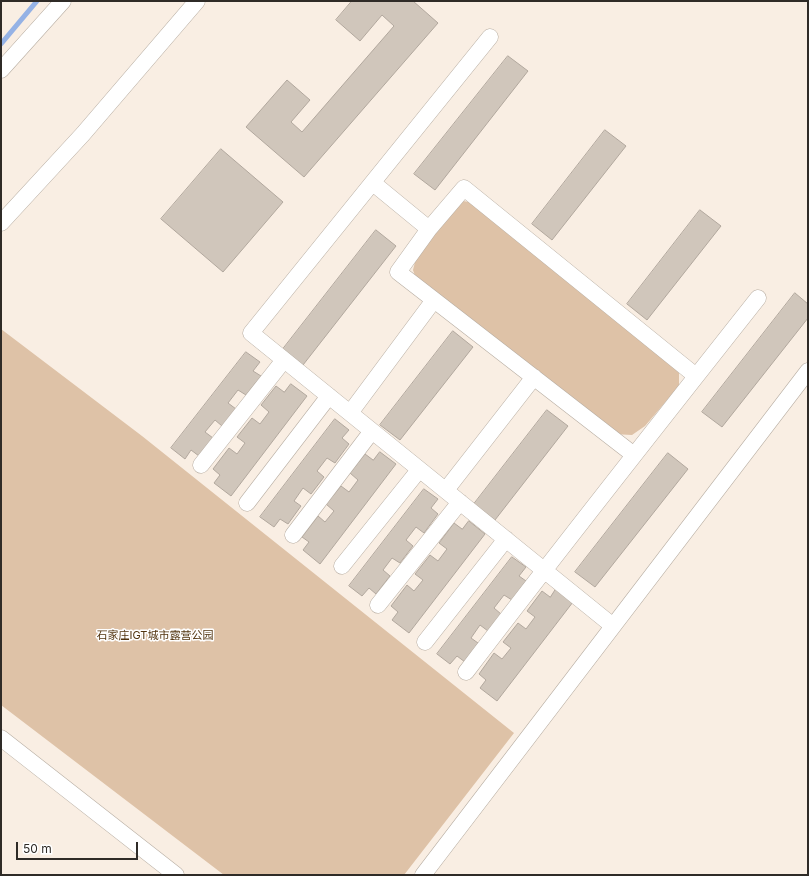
<!DOCTYPE html>
<html>
<head>
<meta charset="utf-8">
<style>
	body { margin:0 }
	#map { position:relative; width:809px; height:876px; overflow:hidden; background:#f9eee3; font-family:Inter,sans-serif }
	canvas { display:block }
	.frame { position:absolute; inset:0; border:2px solid #2f2b27; pointer-events:none }
	.scale { position:absolute; left:16px; top:842px; width:122px; height:18px; box-sizing:border-box; border:2px solid #2f2b27; border-top:0; padding-left:5px; font-size:12px; line-height:14px; white-space:nowrap; color:#2f2b27; -webkit-text-stroke:3px #fff; paint-order:stroke }
</style>
</head>
<body>
<div id="map">
<canvas width="809" height="876"></canvas>
<div class="frame"></div>
<div class="scale">50 m</div>
</div>
<script>
const ctx = document.querySelector('canvas').getContext('2d');
ctx.lineJoin = 'round';
function fill(path, color) {
  ctx.fillStyle = color;
  ctx.fill(path, 'evenodd');
}
function strokePath(path, color, width, dash) {
  ctx.strokeStyle = color;
  ctx.lineWidth = width;
  ctx.lineCap = dash ? 'butt' : 'round';
  ctx.setLineDash(dash || []);
  ctx.stroke(path);
}
function write(font, color, halo, rows, align = 'center') {
  ctx.font = font + ' Inter,"Noto Sans SC",sans-serif';
  ctx.lineWidth = 3;
  ctx.setLineDash([]);
  ctx.textBaseline = 'middle';
  ctx.strokeStyle = halo;
  ctx.fillStyle = color;
  for (const [text, x, y, turn = 0] of rows) {
    ctx.save();
    ctx.translate(x, y);
    ctx.rotate((+turn || 0) * Math.PI / 180);
    ctx.textAlign = isNaN(turn) ? turn : align;
    if (halo) ctx.strokeText(text, 0, 0);
    ctx.fillText(text, 0, 0);
    ctx.restore();
  }
}
fill(new Path2D(`
	M463,201L475,203L673,363L679,373V386L645,426L632,435L613,434L416,279L413,270L416,258L451,213Z
	M1,329L142,436L514,733L404,875H224L1,705Z`), '#dec2a7');
strokePath(new Path2D(`
	M1,44L37,1`), '#95b2e5', 5);
const building = new Path2D(`
	M352,1H413L438,23L304,177L246,127L287,80L310,100L291,122L302,132L394,26L382,15L360,41L336,20Z
	M508,56L528,71L435,190L414,174Z
	M605,130L626,146L552,240L532,224Z
	M221,149L283,202L223,272L161,219Z
	M700,210L721,226L647,320L627,304Z
	M376,230L396,246L303,365L283,349Z
	M795,293L808,304V318L722,427L702,412Z
	M453,331L473,347L400,440L380,425Z
	M246,352L260,362L253,371L261,376L246,395L238,390L228,403L236,409L222,426L215,420L205,432L213,438L199,456L191,450L185,459L171,448Z
	M291,384L307,396L231,496L214,483L220,475L213,469L229,448L237,454L245,443L237,437L252,418L260,424L269,412L261,405L276,386L284,392Z
	M547,410L568,426L495,520L474,504Z
	M335,419L349,430L342,438L349,444L335,463L327,458L317,471L324,477L311,494L303,488L294,501L301,506L288,524L280,519L274,527L260,517Z
	M380,452L396,464L320,564L303,550L309,542L302,537L318,516L325,522L334,511L326,504L341,486L349,492L358,480L350,473L365,454L373,460Z
	M668,453L688,469L595,587L575,572Z
	M424,489L438,499L431,508L438,514L424,533L416,527L406,540L413,546L400,563L392,558L383,570L390,576L376,594L369,588L362,596L349,586Z
	M469,521L485,534L409,633L392,620L398,612L391,606L407,585L414,591L423,580L415,574L430,555L438,561L447,549L439,543L454,523L462,529Z
	M512,557L526,567L519,576L526,581L512,600L504,595L494,608L501,614L488,631L480,625L471,638L478,643L465,662L457,656L450,664L437,654Z
	M556,589L573,602L497,701L480,688L486,680L479,674L494,653L502,659L511,648L503,642L518,623L526,629L535,617L527,611L542,591L550,597Z`);
fill(building, '#d0c6bb');
strokePath(building, '#b1a79d', 1);
const minor = new Path2D(`
	M490,37L251,333L613,626
	M1,70L63,1
	M373,183L429,229
	M1,223L83,134L197,1
	M350,413L434,300
	M634,455L398,272L429,229L464,188L696,376
	M201,465L284,360
	M446,490L534,377
	M247,503L329,396
	M293,535L372,431
	M342,566L419,470
	M378,605L460,502
	M425,642L506,539
	M466,672C562,546 660,422 758,298
	M1,738L176,875
	M423,875L808,371`);
strokePath(minor, '#b7ada2', 17);
strokePath(minor, '#fff', 16);
write('11px', '#52340f', '#fff', [
	["石家庄IGT城市露营公园",155,636]
]);
</script>
</body>
</html>
